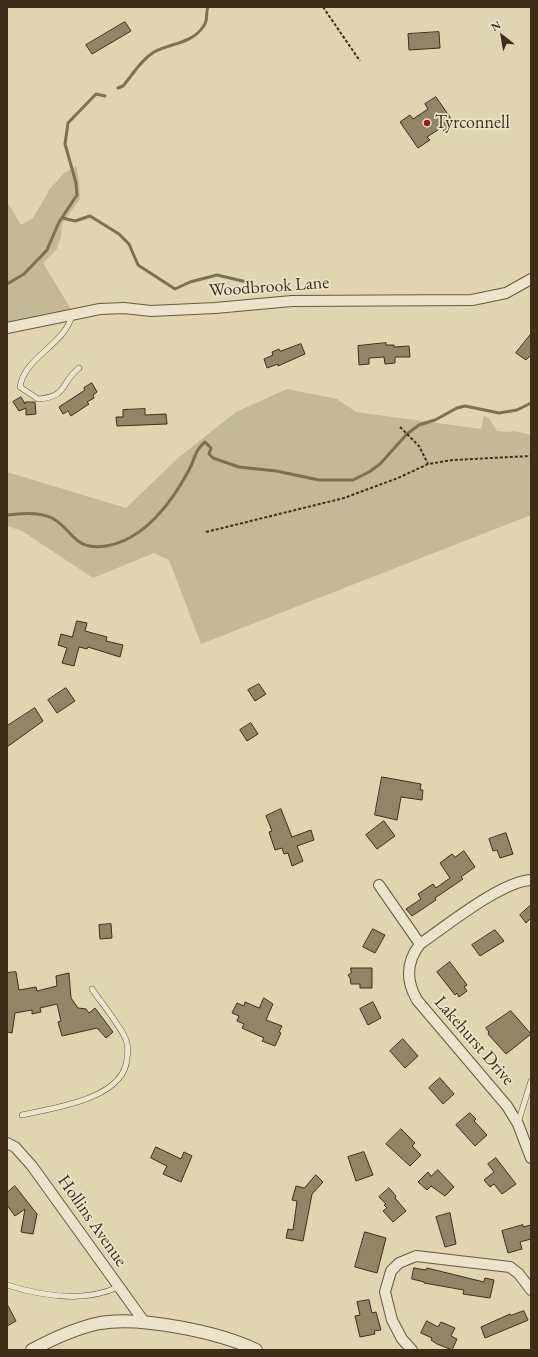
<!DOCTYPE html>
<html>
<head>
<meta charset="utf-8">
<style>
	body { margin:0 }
	#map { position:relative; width:538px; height:1357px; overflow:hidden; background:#e0d4b1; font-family:"EB Garamond",serif }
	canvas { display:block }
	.frame { position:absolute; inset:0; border:8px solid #402d19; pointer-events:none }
	.north { position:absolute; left:482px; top:16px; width:40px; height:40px; -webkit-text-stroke:3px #ebe3cc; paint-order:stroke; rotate:329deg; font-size:11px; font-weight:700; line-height:16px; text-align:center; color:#402d19 }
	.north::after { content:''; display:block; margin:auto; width:14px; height:18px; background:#402d19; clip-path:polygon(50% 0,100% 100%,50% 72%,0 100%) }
</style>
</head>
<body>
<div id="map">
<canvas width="538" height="1357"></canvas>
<div class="frame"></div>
<div class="north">N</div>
</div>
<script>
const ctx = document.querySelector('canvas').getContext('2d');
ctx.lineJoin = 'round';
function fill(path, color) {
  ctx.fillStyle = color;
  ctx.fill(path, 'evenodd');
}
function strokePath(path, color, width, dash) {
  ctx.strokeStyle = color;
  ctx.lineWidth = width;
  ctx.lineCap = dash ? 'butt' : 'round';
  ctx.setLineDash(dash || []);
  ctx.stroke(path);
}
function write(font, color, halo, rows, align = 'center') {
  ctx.font = font + ' "EB Garamond",serif';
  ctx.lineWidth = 3.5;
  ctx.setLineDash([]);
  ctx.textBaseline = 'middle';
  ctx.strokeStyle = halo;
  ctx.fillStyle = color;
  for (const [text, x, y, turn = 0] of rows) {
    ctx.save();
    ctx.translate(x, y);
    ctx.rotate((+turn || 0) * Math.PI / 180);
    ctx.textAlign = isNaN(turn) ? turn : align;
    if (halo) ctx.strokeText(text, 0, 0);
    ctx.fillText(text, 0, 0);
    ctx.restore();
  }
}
fill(new Path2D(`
	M76,166L79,180L80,199L62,224L61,236L57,249L43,263L75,316L7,328V202L21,225L33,218L50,189L64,173Z
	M287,389L337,399L356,412L481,429L484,416L489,418L497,431L508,432L514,431L531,435V515L201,644L169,560L154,553L93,578L22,531L7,526V472L126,508L178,458L236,412Z`), '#c5b897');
strokePath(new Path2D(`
	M118,88L123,86C133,74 141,60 154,52C171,43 191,44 203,27C209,20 205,14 208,7
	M62,218L75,221L90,216L119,234L129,244L138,265L175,289L190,282L217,275L251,283
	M7,284L24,274L47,250L59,222L77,195L76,183L65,144L68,123L96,94L105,96
	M7,515C21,513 40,512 52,518C74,530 73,551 106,546C144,540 172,502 189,470C195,459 195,450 205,442L211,448L209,454L213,458L239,467L276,471L319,480H353L369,472L380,464L407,434L419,425L435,420L457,408L465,406L499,413L517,410L531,403`), '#806f55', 3);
const building = new Path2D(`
	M125,22L131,31L92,54L86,45Z
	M439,32L440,48L409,50L408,34Z
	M436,97L454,123L444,131L441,128L427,137L430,140L418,148L400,122L410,115L413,119L428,109L425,104Z
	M531,334V355L526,360L516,353Z
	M386,343V345H394V347L409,346L410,357H395V363L385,364L384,357L369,358V364L359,365L358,346Z
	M301,344L305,354L278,366V364L267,368L264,359L273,355L272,352L279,349L280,351Z
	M92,383L97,392L93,395L94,398L87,402L89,404L71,416L68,411L63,414L59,407L85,390L84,388Z
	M21,397L25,404V402H35L36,414L26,415V408L19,411L13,402Z
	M145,409V415L166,414L167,424L117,426L116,417H123V410Z
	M77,621L87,623L85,631L107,637L106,641L123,645L120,657L88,647L87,649L79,647L74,666L62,663L67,648L58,645L61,634L72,637Z
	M259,684L266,694L255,701L248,690Z
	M66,688L75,701L57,713L48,700Z
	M35,708L43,721L7,747V726Z
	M251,723L258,734L247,741L240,730Z
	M382,777L421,784L420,790H423L422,800L401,797L397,820L375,815Z
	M281,809L292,837L311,830L314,840L297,846L303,861L292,866L288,853L284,854L282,848L275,850L269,832L272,831L266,816Z
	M384,821L395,836L377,849L366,835Z
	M506,833L513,854L500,858L497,850L493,851L489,839Z
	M464,851L475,867L461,877L463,879L435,898L436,900L412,916L406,909L421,899L418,894L433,884L436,888L450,878L440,863L452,854L455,857Z
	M531,905V918L526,923L520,915Z
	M111,924L112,938L100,939L99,925Z
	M373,929L385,935L375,953L363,947Z
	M495,930L504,941L480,956L472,945Z
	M450,962L467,985L464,987L467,991L459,997L457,993L455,995L437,972Z
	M351,968H372V988H360V984H351L350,978L348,975L351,973Z
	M16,972L19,990L36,987L37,991L57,986L56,976L69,973L71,998L78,1008L86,1009L89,1013L95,1008L113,1032L106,1038L97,1028L62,1036L58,1022L61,1021L57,1004L40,1008L41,1012L32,1014V1010L15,1013L12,1033L7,1032V973Z
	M264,998L273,1004L266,1020L282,1026L279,1032L281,1033L275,1046L262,1041L264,1038L242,1028L244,1024L237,1021L239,1016L232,1013L237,1003L244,1006L245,1002L259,1008Z
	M373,1002L381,1018L368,1025L360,1009Z
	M511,1011L531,1034L506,1054L488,1034L489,1032L486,1028Z
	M403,1039L418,1056L405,1068L390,1051Z
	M440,1078L454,1094L443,1104L429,1088Z
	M470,1113L476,1119L474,1121L487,1135L475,1146L456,1125Z
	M401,1129L415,1143L412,1146L421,1155L410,1166L386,1144Z
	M156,1147L181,1159L184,1152L192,1156L181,1182L163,1174L167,1166L151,1158Z
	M364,1152L373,1175L356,1181L348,1157Z
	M496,1158L516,1184L502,1194L494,1184L490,1187L484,1180L494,1172L488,1164Z
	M438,1170L454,1187L445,1196L431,1186L427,1190L418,1182L428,1172L431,1176Z
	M316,1175L323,1182L312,1194L303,1241L286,1238L288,1229L293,1230L297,1201L292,1200L296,1186L304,1188Z
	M15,1186L37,1214L33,1234L21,1232L25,1209L15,1216L7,1205V1193Z
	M389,1188L396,1196L395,1198L406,1211L393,1222L383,1211L387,1208L384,1205L386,1204L379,1197Z
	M450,1213L456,1244L445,1247L436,1217Z
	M523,1225V1227L531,1225V1239L520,1242L522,1249L508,1253L502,1231Z
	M365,1232L386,1238L377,1273L355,1267Z
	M414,1268L426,1270L427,1268L484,1282L485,1278L494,1280L490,1298L463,1294L464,1290L424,1283V1282L412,1279Z
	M369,1300L372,1313L376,1312L381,1330L374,1331L375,1334L360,1337L355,1316L360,1315L357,1302Z
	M7,1304L16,1321L7,1326Z
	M524,1311L528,1320L526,1321L485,1338L481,1327L510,1314L511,1315Z
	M427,1321L438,1327L441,1322L455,1328L451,1336L457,1339L452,1350L437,1344L431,1340L432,1338L421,1333Z`);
fill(building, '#938468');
strokePath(building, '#402d19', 1);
const service = new Path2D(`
	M72,315C65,345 24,357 20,387L38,399C68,397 60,383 79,368
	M22,1115C54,1108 125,1099 127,1058C128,1052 128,1045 126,1040C122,1028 100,1001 92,989
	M518,1123L531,1081
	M7,1285C42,1296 84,1303 118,1287`);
const minor = new Path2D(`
	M7,328L100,309L124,308L151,311L215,308L292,301L472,300L506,293L531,279
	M531,880C502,881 446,926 420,944C406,962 406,981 417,1000L507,1106L518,1124L531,1158
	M379,885L420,944
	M7,1143L15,1147L32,1166L145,1323
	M412,1350L402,1339L392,1320L385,1292L391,1271L399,1263L416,1256L510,1267L519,1274L531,1290`);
const tertiary = new Path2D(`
	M32,1350C54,1338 76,1328 100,1323C140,1316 219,1332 256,1350`);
strokePath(service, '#68573f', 6);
strokePath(minor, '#68573f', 12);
strokePath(tertiary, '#68573f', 14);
strokePath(new Path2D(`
	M323,7L360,61
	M400,427L419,446L428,464
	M206,532L344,498L398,478L428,464L453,460L531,456`), '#402d19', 2, [3, 2]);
strokePath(service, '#ebe3cc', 5);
strokePath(minor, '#ebe3cc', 10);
strokePath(tertiary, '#ebe3cc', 12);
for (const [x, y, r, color] of [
	[427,123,4,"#8f2418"]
]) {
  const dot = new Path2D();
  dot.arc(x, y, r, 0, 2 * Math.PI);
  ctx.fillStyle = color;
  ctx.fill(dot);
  strokePath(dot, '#ebe3cc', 1.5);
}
write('18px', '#402d19', '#ebe3cc', [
	["Tyrconnell",435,123]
], 'left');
write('18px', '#402d19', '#ebe3cc', [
	["Woodbrook Lane",269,287,-4],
	["Lakehurst Drive",474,1041,49],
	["Hollins Avenue",92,1221,55]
]);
</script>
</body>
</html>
